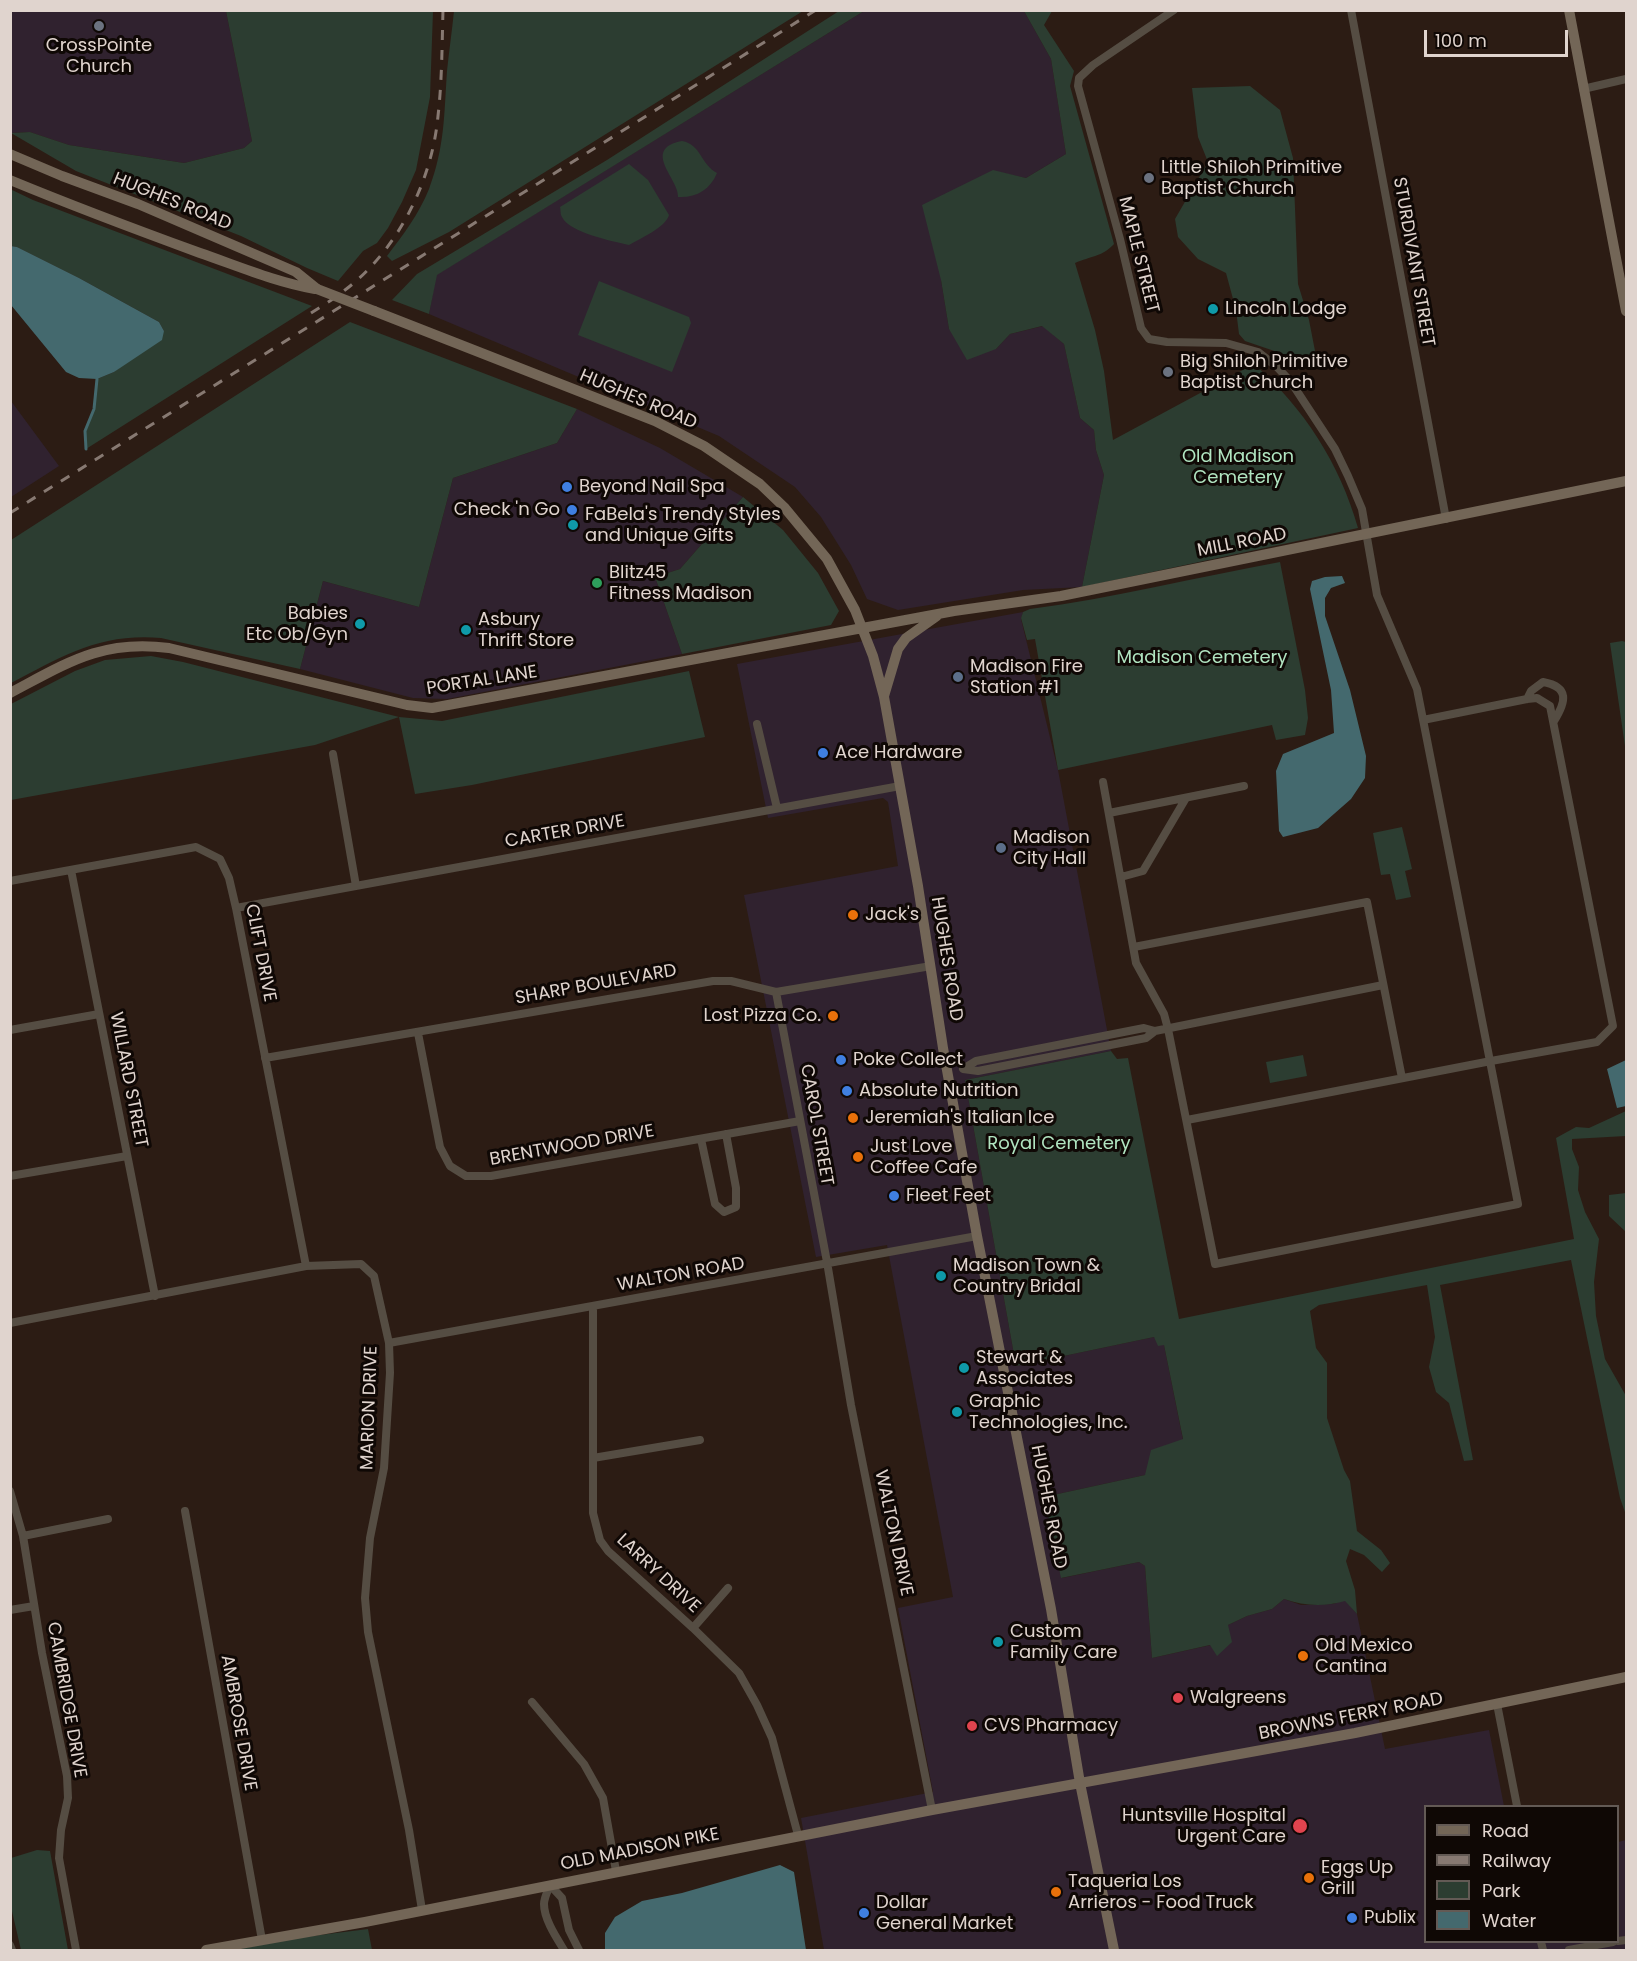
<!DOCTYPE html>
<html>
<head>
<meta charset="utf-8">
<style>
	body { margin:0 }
	#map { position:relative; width:1637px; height:1961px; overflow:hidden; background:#2c1c14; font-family:Poppins,sans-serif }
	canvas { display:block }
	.frame { position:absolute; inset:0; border:12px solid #e0d4ce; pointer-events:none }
	.legend { position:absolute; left:1424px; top:1805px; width:195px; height:138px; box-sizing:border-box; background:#0f0805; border:2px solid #635a55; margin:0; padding:8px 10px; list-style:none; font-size:18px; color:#e0d4ce }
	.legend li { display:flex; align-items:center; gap:12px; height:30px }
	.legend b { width:30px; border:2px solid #635a55 }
	.scale { position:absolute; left:1424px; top:30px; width:144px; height:27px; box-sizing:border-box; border:3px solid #e0d4ce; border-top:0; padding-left:8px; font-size:18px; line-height:21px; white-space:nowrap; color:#e0d4ce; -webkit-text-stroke:4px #0f0805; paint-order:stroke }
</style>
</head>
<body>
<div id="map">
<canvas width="1637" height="1961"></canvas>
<div class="frame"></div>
<ul class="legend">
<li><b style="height:8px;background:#736657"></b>Road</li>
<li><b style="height:8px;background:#877972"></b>Railway</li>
<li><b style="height:16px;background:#2c3d31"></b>Park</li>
<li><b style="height:16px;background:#44696e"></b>Water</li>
</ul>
<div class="scale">100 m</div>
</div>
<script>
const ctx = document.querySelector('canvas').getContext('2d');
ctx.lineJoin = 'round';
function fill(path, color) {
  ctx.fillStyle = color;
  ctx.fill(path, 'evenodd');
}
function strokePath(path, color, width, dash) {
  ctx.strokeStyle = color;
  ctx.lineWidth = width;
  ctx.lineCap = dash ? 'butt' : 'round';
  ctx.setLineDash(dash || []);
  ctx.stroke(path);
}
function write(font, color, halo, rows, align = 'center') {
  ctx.font = font + ' Poppins,sans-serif';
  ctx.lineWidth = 6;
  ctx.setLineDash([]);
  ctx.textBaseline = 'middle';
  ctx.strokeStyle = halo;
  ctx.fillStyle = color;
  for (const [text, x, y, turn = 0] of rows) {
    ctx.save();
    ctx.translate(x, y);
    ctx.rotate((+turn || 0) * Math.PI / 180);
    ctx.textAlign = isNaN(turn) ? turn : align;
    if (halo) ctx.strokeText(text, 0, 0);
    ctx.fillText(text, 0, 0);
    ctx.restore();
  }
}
fill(new Path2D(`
	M11,11H226L252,141L244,148L184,163L69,145L30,132L11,133Z
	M864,11H1024L1051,59L1066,154L1026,178L993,171L941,280L949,329L996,349L1010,334L1043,326L1064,344L1080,418L1094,430L1096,450L1104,475L1082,587L1023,590L898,610L867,599L851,565L821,517L795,487L719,436L429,314L436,275Z
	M11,401L59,466L11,497Z
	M577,409L660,448L743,497L680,569L655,577L682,654L447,699L413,698L300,669L323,581L419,607L453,478L557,443Z
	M1023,612L1021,619L1058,770L1111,1051L965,1080L1016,1366L1154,1337L1164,1345L1183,1440L1145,1475L1044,1497L1062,1578L1139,1562L1145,1566L1152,1658L1211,1645L1217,1655L1228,1625L1247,1616L1272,1609L1284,1599L1301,1605L1333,1604L1345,1600L1357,1614L1385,1749L1489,1730L1504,1806H1426V1942H1618V1842L1626,1840V1950H824L801,1818L933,1792L898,1608L953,1597L887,1245L816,1257L744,895L898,866L888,802L883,798L768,818L737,664Z`), '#30222f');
fill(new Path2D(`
	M226,11H433L430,97L416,170L402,202L388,228L377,243L363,251L338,281L307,268L241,236L76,171L11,133L30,132L69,145L184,163L244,148L252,141Z
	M454,11V10L803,11L449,232L392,261L387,256C403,235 419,214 429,189C445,146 444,115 447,71C449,51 452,31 454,11Z
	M839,11H864L437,275L429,314L392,300L417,274L607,160Z
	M1024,11H1052L1044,25L1074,71L1070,86L1114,244C1102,257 1091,256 1075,263L1095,330L1104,371L1113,440L1254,364C1304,408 1340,464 1358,528L1082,587L1104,475L1096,450L1094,430L1080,418L1064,344L1042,326L1010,334L996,349L967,360L949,329L941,280L922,205L993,170L1026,178L1066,154L1051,59Z
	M1250,86L1280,110L1293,158L1298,284L1309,320L1316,356L1305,367L1286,355L1245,341L1239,334L1236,310L1226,273L1198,259L1178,237L1175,219L1208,162L1198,137L1192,88Z
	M682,141C701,144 701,165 717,173C710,190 696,198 678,197C680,180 640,149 682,141Z
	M629,164L648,180L669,215C665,228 641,238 629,245C612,241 570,233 562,217C560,214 561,210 560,207Z
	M10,189L33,200L312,306L86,449L85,431L94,409L97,379L114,372L164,331L159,322L79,278L17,247L11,246Z
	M599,281L689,317L691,323L672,372L578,335Z
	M350,322L577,409L557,443L453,478L419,607L323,581L300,669L161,638C99,633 63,656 11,683V540Z
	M743,497L783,530L818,573L839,611L831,625L682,654L655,577L680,569Z
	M1280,562L1305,690L1308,718L1305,735L1276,740L1272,725L1058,770L1035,639L1027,640L1021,618L1023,612L1030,609C1114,598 1197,577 1280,562Z
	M1622,641L1626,642V753L1610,643Z
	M151,656L183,662L399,717L442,721L689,671L705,737L472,785L415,794L399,717L315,745L11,800V704L75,671L105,660Z
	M1402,827L1412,869L1405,871L1411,897L1396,900L1390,874L1381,875L1373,833Z
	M1111,1051L1117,1059L1128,1058L1179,1319L1574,1239L1556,1138L1576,1127L1589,1128L1626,1111V1136L1572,1139V1149L1579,1167L1578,1190L1585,1212L1599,1239L1594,1282L1596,1316L1605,1359L1626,1396V1515L1620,1498L1571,1260L1440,1285L1473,1460L1464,1461L1449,1403L1436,1392L1429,1367L1435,1337L1427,1285L1319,1305L1310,1311L1316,1348L1327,1363V1418L1344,1470L1350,1481L1357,1531L1381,1550L1390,1563L1382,1572L1364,1555L1350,1549L1346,1561L1355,1590L1357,1614L1345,1601C1324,1607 1304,1606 1284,1599L1272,1609L1247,1616L1228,1625L1232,1642L1217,1656L1210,1645L1152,1658L1145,1566L1139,1562L1061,1578L1044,1497L1145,1475L1151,1450L1183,1439L1164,1345L1158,1346L1154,1337L1016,1366L965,1080Z
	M1303,1055L1307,1076L1270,1083L1266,1062Z
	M1626,1193V1232L1609,1216V1195Z
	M37,1850L50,1851L68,1950H21L11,1907V1858Z
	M368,1929L372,1950H232L304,1937Z`), '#2c3d31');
fill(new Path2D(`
	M11,246L17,247L79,278L159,322L164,331L162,340L114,372L97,379L79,378L66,372L11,305Z
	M1342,576L1345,583L1331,588L1325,598V616L1350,690L1366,756L1365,778L1351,799L1318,828L1283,837L1279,831L1276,771L1283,754L1334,733L1331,690L1310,589L1312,581L1325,577Z
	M1626,1060V1106L1617,1108L1607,1069Z
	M780,1865L794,1872L806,1950H605V1933L615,1917L642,1901L682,1893Z`), '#44696e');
strokePath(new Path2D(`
	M86,449L85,431L94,409L97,379`), '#44696e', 3);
strokePath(new Path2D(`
	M1351,10L1446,519
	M1583,89L1626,79
	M1527,699L1531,691L1543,682C1570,687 1566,702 1554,721
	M757,724L777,808
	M333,754L356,886
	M1103,782L1136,963L1164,1014L1168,1029L1215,1264L1518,1204L1417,689L1377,595L1362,509L1348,476L1335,449L1291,382L1277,367L1258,352L1226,343L1167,342L1149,339L1141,328L1120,239L1078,86L1079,78L1093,65L1174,10
	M1109,813L1244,786
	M71,870L155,1296
	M1121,877L1143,871L1186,798
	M10,881L196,847L220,859L229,878L236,908L306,1266
	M236,908L900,786
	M1134,947L1367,902L1402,1078
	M776,992L827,1262L851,1405L932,1810
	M10,1030L99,1014
	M1155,1031L1144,1028L976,1061L963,1069L978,1071L1146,1038L1155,1031L1383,985
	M418,1033L440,1147L450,1166L466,1176H491L800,1121
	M265,1058L713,981H731L776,992L931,966
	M1187,1120L1491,1061L1597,1042L1613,1026L1550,706L1537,698L1527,699L1423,720
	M701,1139L715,1204L724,1212L736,1207V1188L726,1134
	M10,1176L127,1156
	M593,1307V1513L600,1540L608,1551L693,1628L739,1673L757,1705L772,1738L798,1835
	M10,1323L306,1266L361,1264L374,1276L389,1343L390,1373L384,1468L370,1538L365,1598L368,1632L409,1830L422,1910
	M389,1343L977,1236
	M593,1458L700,1440
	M10,1491L23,1536L42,1653L67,1776L68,1798L61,1830L59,1858L76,1950
	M185,1511L262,1940
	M23,1536L108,1519
	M10,1610L34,1606
	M693,1628L728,1588
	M532,1702L584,1764L603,1798L616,1871
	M1497,1704L1517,1806
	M1618,1941L1626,1940
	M1541,1942L1543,1950
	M10,1945L12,1950
	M564,1950C556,1937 544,1919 544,1904C544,1898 548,1890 550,1885L562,1898L569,1930L579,1950
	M1569,1950L1613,1942`), '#554d43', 8);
strokePath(new Path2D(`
	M1569,10L1626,311
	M10,154L62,176L138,204L296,272L317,289
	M10,180C73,206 137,230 200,253C238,266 275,282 315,289
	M374,311L655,421L704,446L760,484L784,507L827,559L855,610L873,656L884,697L918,886L943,1048L977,1236L1051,1609L1080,1783L1114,1950
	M10,693C67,663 102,639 169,648L407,705L432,708L954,611L1061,596L1626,481
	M884,696L898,649L906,638L937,616
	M206,1950L365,1922L932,1810L1355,1733L1626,1677`), '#736657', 10);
strokePath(new Path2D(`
	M311,313C322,306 334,299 345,290C398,250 432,181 438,116C442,81 442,46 443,10
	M10,513L816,10`), '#877972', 3, [10, 10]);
strokePath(new Path2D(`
	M317,289L374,311`), '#736657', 10);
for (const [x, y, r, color] of [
	[99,26,6,"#6b7280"],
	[1149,178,6,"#6b7280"],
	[1213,309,6,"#0f9aa8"],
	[1168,372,6,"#6b7280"],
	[567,487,6,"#3f7fe0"],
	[572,510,6,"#3f7fe0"],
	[573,525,6,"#0f9aa8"],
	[597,583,6,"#2e9e5b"],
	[360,624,6,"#0f9aa8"],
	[466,630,6,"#0f9aa8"],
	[958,677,6,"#5c6f8a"],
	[823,753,6,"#3f7fe0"],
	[1001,848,6,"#5c6f8a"],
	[853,915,6,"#e8710a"],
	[833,1016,6,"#e8710a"],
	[841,1060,6,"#3f7fe0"],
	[847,1091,6,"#3f7fe0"],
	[853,1118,6,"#e8710a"],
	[858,1157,6,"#e8710a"],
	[894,1196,6,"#3f7fe0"],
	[941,1276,6,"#0f9aa8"],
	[964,1368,6,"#0f9aa8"],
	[957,1412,6,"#0f9aa8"],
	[998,1642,6,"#0f9aa8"],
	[1303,1656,6,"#e8710a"],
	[1178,1698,6,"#e0444e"],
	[972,1726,6,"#e0444e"],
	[1300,1826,8,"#e0444e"],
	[1309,1878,6,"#e8710a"],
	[1056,1892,6,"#e8710a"],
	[864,1913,6,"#3f7fe0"],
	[1352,1918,6,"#3f7fe0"]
]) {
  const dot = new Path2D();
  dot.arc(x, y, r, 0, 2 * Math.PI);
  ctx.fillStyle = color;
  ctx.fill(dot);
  strokePath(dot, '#0f0805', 2);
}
write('18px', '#e0d4ce', '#0f0805', [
	["CrossPointe",99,46,"center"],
	["Church",99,67,"center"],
	["Little Shiloh Primitive",1161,168],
	["Baptist Church",1161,189],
	["Lincoln Lodge",1225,309],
	["Big Shiloh Primitive",1180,362],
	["Baptist Church",1180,383],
	["Beyond Nail Spa",579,487],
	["Check 'n Go",560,510,"right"],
	["FaBela's Trendy Styles",585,515],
	["and Unique Gifts",585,536],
	["Blitz45",609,573],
	["Fitness Madison",609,594],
	["Babies",348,614,"right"],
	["Etc Ob/Gyn",348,635,"right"],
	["Asbury",478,620],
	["Thrift Store",478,641],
	["Madison Fire",970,667],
	["Station #1",970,688],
	["Ace Hardware",835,753],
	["Madison",1013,838],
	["City Hall",1013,859],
	["Jack's",865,915],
	["Lost Pizza Co.",821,1016,"right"],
	["Poke Collect",853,1060],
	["Absolute Nutrition",859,1091],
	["Jeremiah's Italian Ice",865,1118],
	["Just Love",870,1147],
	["Coffee Cafe",870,1168],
	["Fleet Feet",906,1196],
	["Madison Town &",953,1266],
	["Country Bridal",953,1287],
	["Stewart &",976,1358],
	["Associates",976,1379],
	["Graphic",969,1402],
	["Technologies, Inc.",969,1423],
	["Custom",1010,1632],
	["Family Care",1010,1653],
	["Old Mexico",1315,1646],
	["Cantina",1315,1667],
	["Walgreens",1190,1698],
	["CVS Pharmacy",984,1726],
	["Huntsville Hospital",1286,1816,"right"],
	["Urgent Care",1286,1837,"right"],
	["Eggs Up",1321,1868],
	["Grill",1321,1889],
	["Taqueria Los",1068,1882],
	["Arrieros - Food Truck",1068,1903],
	["Dollar",876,1903],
	["General Market",876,1924],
	["Publix",1364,1918]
], 'left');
write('18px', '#e0d4ce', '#0f0805', [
	["HUGHES ROAD",172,202,22],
	["MAPLE STREET",1138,255,76],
	["STURDIVANT STREET",1413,262,80],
	["HUGHES ROAD",638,400,23],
	["MILL ROAD",1242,543,-11],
	["PORTAL LANE",482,681,-9],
	["CARTER DRIVE",565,832,-10],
	["CLIFT DRIVE",260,953,79],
	["HUGHES ROAD",946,959,81],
	["SHARP BOULEVARD",596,985,-10],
	["WILLARD STREET",128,1080,79],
	["CAROL STREET",816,1125,80],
	["BRENTWOOD DRIVE",572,1146,-10],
	["WALTON ROAD",681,1275,-10],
	["MARION DRIVE",370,1408,-88],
	["HUGHES ROAD",1048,1507,79],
	["WALTON DRIVE",893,1533,78],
	["LARRY DRIVE",658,1574,43],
	["CAMBRIDGE DRIVE",66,1700,80],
	["BROWNS FERRY ROAD",1351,1717,-11],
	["AMBROSE DRIVE",238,1723,80],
	["OLD MADISON PIKE",640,1850,-11]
]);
write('18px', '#b1e5c1', '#0f0805', [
	["Old Madison",1238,457],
	["Cemetery",1238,478],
	["Madison Cemetery",1202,658],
	["Royal Cemetery",1059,1144]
]);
</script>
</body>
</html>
